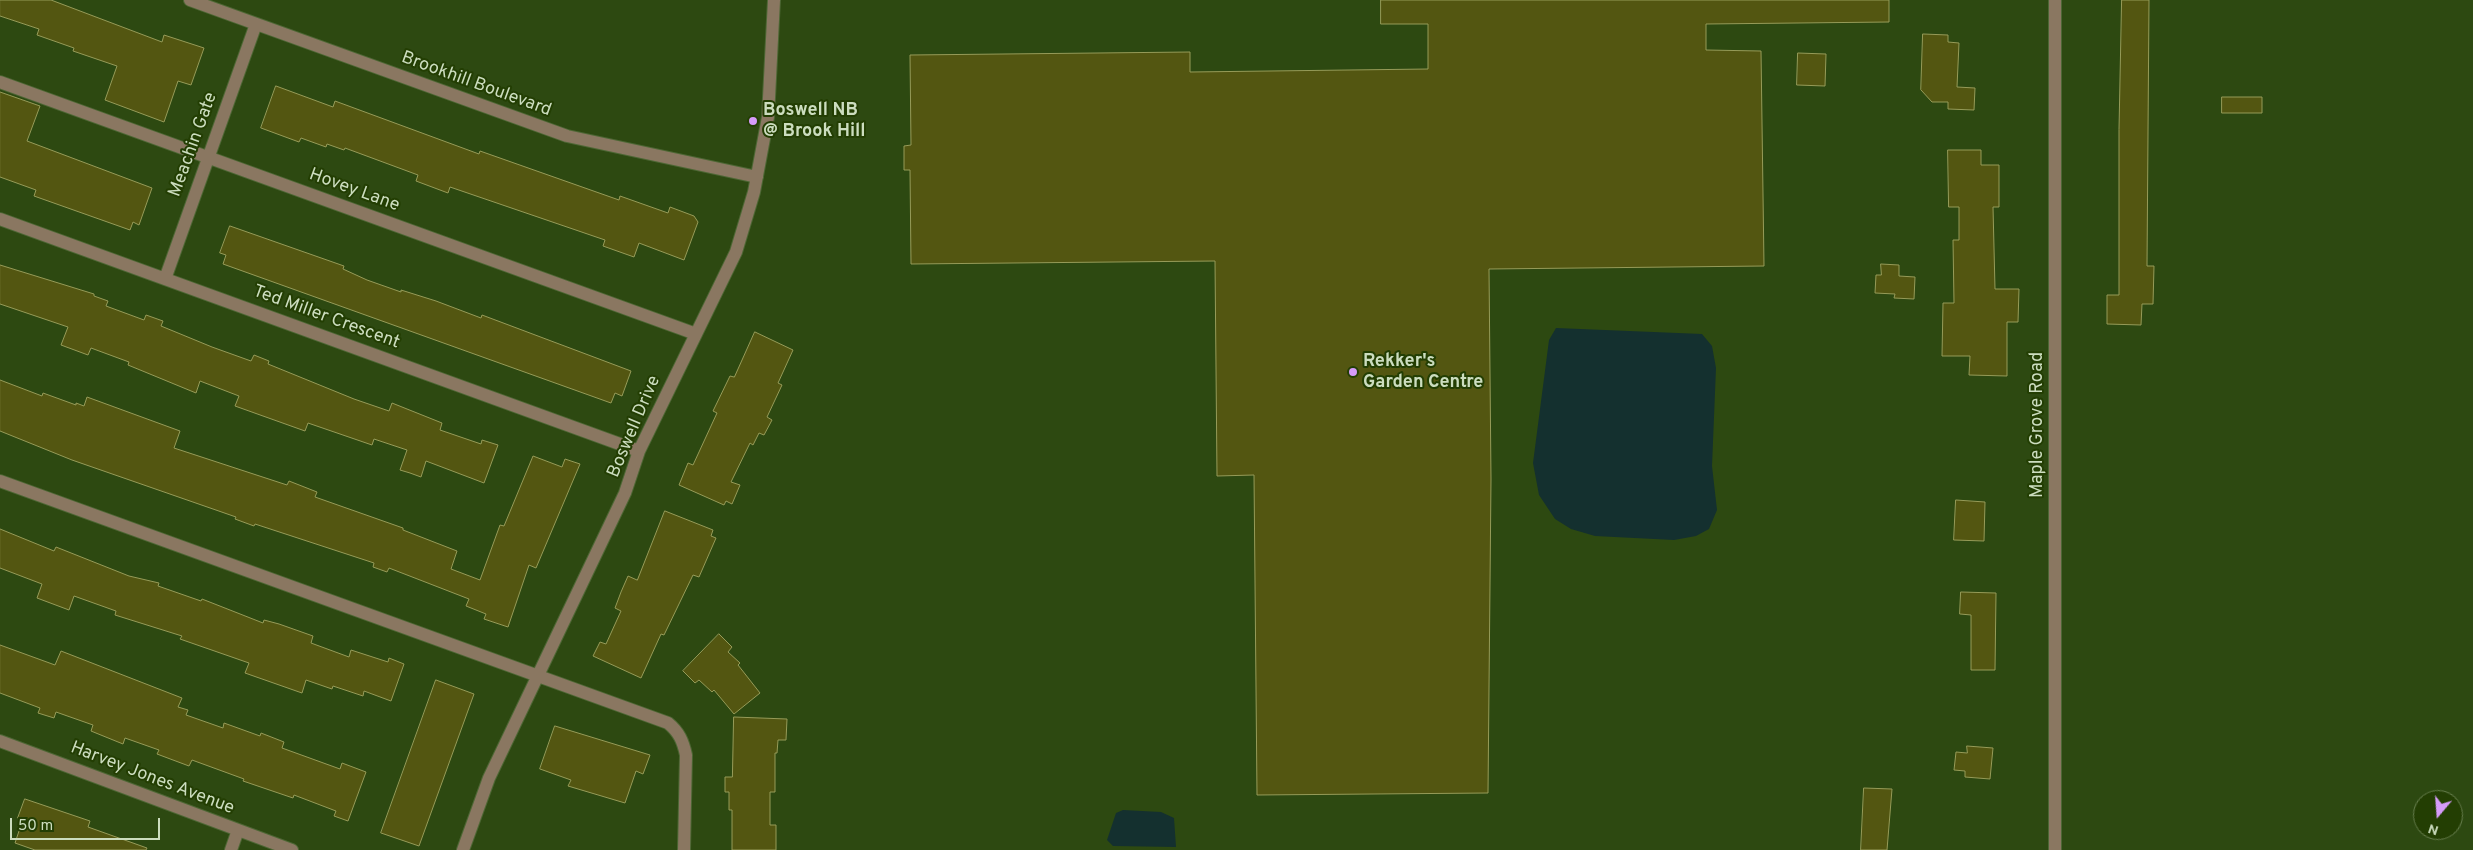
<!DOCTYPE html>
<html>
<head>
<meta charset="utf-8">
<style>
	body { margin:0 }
	#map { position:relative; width:2473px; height:850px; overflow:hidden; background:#2d4911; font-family:Overpass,sans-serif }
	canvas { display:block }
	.north { position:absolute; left:2413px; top:790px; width:50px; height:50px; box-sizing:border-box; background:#233e03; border:1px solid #677e4e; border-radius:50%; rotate:198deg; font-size:14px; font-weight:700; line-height:20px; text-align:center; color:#ccddbf }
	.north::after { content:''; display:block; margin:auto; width:18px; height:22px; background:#d69bfa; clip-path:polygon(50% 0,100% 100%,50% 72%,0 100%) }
	.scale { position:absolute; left:10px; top:818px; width:150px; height:22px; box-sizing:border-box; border:2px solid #ccddbf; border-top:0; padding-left:6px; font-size:15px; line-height:18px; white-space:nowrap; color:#ccddbf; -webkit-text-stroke:4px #233e03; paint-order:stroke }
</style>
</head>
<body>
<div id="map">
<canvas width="2473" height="850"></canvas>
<div class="north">N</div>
<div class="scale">50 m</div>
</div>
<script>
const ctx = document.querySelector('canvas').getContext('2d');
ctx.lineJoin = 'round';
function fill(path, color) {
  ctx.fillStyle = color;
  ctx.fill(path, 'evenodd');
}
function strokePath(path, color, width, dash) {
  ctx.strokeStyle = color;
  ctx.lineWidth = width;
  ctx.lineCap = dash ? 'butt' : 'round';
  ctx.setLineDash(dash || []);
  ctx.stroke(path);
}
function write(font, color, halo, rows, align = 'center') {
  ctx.font = font + ' Overpass,sans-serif';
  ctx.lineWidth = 4;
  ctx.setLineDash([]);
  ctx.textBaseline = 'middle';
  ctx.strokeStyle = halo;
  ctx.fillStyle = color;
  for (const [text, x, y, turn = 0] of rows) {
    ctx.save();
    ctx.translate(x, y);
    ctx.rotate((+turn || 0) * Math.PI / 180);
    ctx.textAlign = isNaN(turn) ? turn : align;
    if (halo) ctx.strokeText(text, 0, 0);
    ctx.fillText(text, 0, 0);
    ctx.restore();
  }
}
fill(new Path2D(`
	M1556,328L1702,334L1712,346L1716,368L1712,466L1717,510L1709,529L1696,536L1674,540L1595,536L1571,529L1555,519L1539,495L1533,463L1549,340Z
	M1123,810L1161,812L1174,818L1176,847L1113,846L1107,840L1116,813Z`), '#14302f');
const building = new Path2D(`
	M0,0H51L162,42L164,35L204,48L191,85L178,81L164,122L105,100L117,66L73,51L74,48L37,35L39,29L0,16Z
	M1381,0H1889V22L1706,24V50L1761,51L1764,266L1489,269L1491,479L1488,793L1257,795L1254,475L1217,476L1215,261L911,264L910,170H904V146L911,145L910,55L1190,52V72L1428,69V24H1381Z
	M2122,0H2149L2147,266H2154L2153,304H2142L2141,325L2107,324V295H2119V130Z
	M1923,34L1948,35V42L1959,43L1957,87L1975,88L1974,110L1948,109V102H1932L1921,90Z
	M1798,53L1826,54L1825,86L1797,85Z
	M276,86L333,107L335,101L479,154L480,151L619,200L620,196L668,213L670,207L694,216L698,222L684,260L639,243L634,257L603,246L605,240L450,187L448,193L416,181L418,175L345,148L344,150L327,144L326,147L301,138L299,142L261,128Z
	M0,92L40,106L27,141L152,188L139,225L133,222L130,230L34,196L36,190L0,177Z
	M2222,97H2262V113H2222Z
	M1948,150H1981V165H1999V207H1993L1995,289H2019L2018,322H2007V376L1969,375L1970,356H1942L1943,303H1954L1953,240H1959V207H1949Z
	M230,226L344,266L343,269L367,280L401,292V290L436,301L481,318L482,315L631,371L622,396L615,393L611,403L223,264L226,255L220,253Z
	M1881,264L1899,265V276L1915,277L1914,299L1894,298L1895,294L1875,293L1876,275H1881Z
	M0,265L94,294V296L108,301L106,306L144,320L146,315L163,321L161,326L212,347L251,361L254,355L269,361L268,364L354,399L389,411L392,403L442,423L440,430L481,444L482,440L498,445L484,483L426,461L421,477L410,473L400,470L407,450L374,439L372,445L308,423L305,431L235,406L239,396L200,381L196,393L128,365L129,362L91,348L88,355L61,345L68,327L0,304Z
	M755,332L793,350L778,383L782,385L767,417L772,420L764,435L759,433L753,445L750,443L731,482L740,485L732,504L726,501L724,505L679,485L688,463L693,465L717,413L713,411L730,376L734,377Z
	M0,380L42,396L43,393L76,405V403L84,406L87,397L180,431L174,448L287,485L289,481L317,492L315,497L403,528V530L457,551L451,569L480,580L500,525L504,526L533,456L562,467L565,459L580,464L536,568L529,565L508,627L484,619L486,614L466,606L469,599L420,580L389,568L387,572L373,567L374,563L255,524L254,526L235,519L236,517L72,460L0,431Z
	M1956,500L1985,502L1984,541L1954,540Z
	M665,511L713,530L711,536L716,538L699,577L693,575L664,635L661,634L641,678L593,656L600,642L606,644L621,611L615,608L621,592L628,576L637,580Z
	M0,529L54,551L56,547L129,576L159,583L158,586L201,601L202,599L263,623L264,620L279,624L313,636L311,643L349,657L351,650L388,662L389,658L404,664L391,701L364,691L363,696L333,686L332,689L306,680L302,693L245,673L249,663L180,639L182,636L115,615L116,611L74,596L69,610L37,598L42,584L0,568Z
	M1961,592L1996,593L1995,670H1971V615L1960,614Z
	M719,634L732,647L728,652L740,663L738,665L760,693L734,714L714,690L712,692L699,680L695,683L683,671Z
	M0,645L55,665L61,651L182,698L178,707L188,710L186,715L223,728L224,723L260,736L261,733L284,742L282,748L340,769L342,763L366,772L348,821L334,816L336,811L294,795L293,798L243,781L244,779L192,760L189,766L157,754L159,750L125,738L123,744L91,731L93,725L56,712L54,718L38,713L40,708L0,693Z
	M436,680L474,694L419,846L381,833Z
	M734,717L787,719L786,740H778L777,753H775V792H770V825H776V850H732V810H729V792H725V777H732Z
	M555,726L650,755L643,774L636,771L625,803L568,786L571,780L540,769Z
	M1967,746L1993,748L1990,779L1965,777V771L1954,770L1956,752L1967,753Z
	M1864,788L1892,789L1887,850H1861Z
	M25,799L90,821L88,827L147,848L146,850H35L15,843L23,819L18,818Z`);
fill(building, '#535611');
strokePath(building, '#969b59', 1);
const minor = new Path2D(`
	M190,0L567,136L757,177
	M2055,0V850
	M0,82L696,334
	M0,219L639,451
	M165,279L256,24
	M0,481L668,723C679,732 683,741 686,755L684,850
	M0,741L292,850
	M231,850L238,830
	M463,850L489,778L625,493L639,451L736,252L754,192L768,117L774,0`);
strokePath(minor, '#4d6734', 14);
strokePath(minor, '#8a7761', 12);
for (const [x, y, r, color] of [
	[753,121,5,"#d69bfa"],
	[1353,372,5,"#d69bfa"]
]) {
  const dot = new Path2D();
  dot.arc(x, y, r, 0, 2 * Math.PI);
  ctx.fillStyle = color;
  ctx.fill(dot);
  strokePath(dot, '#233e03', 2);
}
write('18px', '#ccddbf', '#233e03', [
	["Brookhill Boulevard",476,85,20],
	["Meachin Gate",194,145,-70],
	["Hovey Lane",354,191,20],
	["Ted Miller Crescent",326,318,20],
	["Maple Grove Road",2038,425,-90],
	["Boswell Drive",635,427,-67],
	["Harvey Jones Avenue",152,779,21]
]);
write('bold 18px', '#ccddbf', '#233e03', [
	["Boswell NB",763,111],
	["@ Brook Hill",763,132],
	["Rekker's",1363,362],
	["Garden Centre",1363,383]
], 'left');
</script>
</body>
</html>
